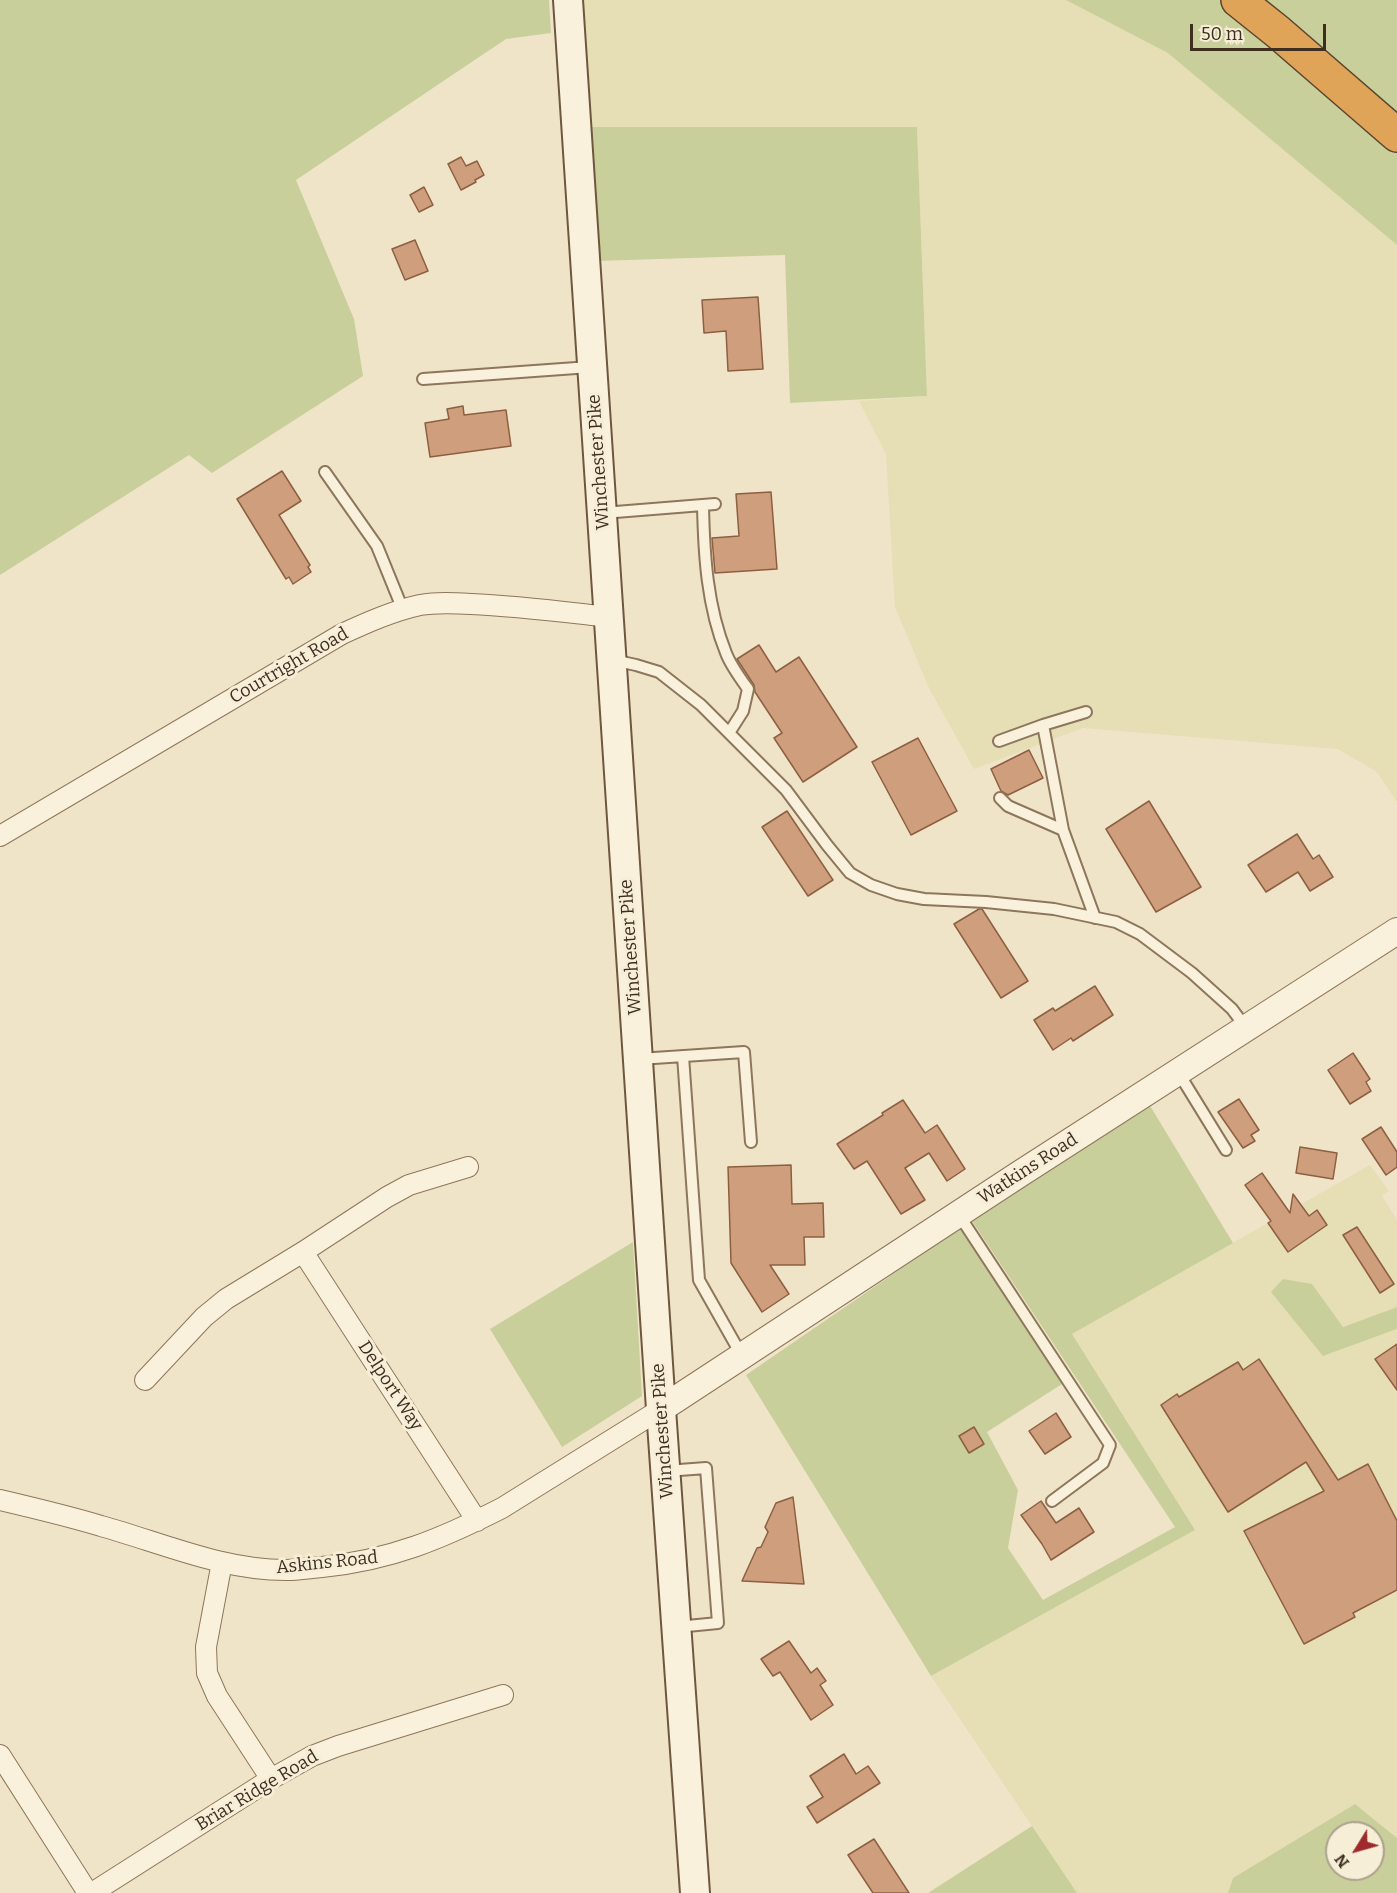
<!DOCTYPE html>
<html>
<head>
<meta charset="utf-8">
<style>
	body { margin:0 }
	#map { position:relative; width:1397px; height:1893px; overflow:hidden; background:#f0e4c8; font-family:Bitter,serif }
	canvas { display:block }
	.north { position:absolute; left:1325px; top:1821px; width:60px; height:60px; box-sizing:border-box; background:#f7eed8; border:2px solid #ada18e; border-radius:50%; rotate:233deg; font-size:16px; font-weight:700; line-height:24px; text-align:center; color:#3d2e20 }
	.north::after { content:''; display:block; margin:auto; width:21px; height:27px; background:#9e2a2b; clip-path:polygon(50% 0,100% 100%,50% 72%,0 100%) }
	.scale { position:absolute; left:1190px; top:24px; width:136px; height:27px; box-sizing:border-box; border:3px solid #3d2e20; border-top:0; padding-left:8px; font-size:18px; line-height:21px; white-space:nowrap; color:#3d2e20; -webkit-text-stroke:4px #f7eed8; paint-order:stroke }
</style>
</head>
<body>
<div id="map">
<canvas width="1397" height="1893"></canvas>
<div class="north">N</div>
<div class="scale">50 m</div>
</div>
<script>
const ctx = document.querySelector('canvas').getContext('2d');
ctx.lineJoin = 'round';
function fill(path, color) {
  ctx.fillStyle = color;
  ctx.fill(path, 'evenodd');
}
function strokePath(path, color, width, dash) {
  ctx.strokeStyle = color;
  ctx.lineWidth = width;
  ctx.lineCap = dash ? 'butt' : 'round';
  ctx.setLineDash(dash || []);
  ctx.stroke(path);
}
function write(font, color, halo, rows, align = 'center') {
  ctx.font = font + ' Bitter,serif';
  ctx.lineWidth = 6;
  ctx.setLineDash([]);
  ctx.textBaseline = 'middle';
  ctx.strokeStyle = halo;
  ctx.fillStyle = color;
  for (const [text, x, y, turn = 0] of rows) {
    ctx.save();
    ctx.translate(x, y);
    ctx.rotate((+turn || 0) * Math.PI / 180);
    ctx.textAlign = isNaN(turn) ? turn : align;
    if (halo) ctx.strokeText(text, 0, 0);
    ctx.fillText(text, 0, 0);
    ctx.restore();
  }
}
fill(new Path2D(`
	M583,0H1066L1168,52L1397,245V802L1377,772L1338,749L1083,728L974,769L928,686L895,607L886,454L859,401L927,396L917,127H591Z
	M1370,1165L1389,1191L1382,1196L1397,1220V1307L1342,1327L1312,1284L1323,1356L1397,1329V1838L1355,1804L1233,1878L1228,1893H1077L931,1676L1195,1530L1072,1334Z`), '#e6deb5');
fill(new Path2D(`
	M0,0H549L551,33L506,39L296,180L354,319L363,376L212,473L189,455L0,575Z
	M1066,0H1225L1397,148V245L1168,53Z
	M1252,0H1397V125Z
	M591,127H917L927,396L790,403L785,255L596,261Z
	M1149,1104L1233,1243L1072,1334L1195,1530L931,1676L746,1375L960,1228L1062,1384L987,1432L1018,1490L1008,1548L1043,1600L1175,1527L972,1221Z
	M633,1242L642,1396L562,1447L490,1329Z
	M1283,1279L1312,1284L1343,1327L1397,1307V1329L1323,1356L1271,1292Z
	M1355,1804L1397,1838V1893H1228L1233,1878ZM1337,1833H1373V1869H1337Z
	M1032,1826L1077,1893H928Z`), '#c9cf9b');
const building = new Path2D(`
	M461,157L466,166L477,161L484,175L475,180L476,182L461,190L448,164Z
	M424,187L433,205L419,212L410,195Z
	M415,240L428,271L405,280L392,249Z
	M758,297L763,369L728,371L726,331L704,333L702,300Z
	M463,406L464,415L506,410L511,446L430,457L425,423L449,419L447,409Z
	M282,471L301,501L279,515L310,565L308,567L311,572L293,584L289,577L286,579L237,499Z
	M771,492L777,569L715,573L712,538L739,536L736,494Z
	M759,645L776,672L799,657L857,747L803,782L774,738L782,733L755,692L754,685L737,659Z
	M918,738L957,811L911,835L872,762Z
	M1029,750L1043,778L1008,795L1001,791L991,769Z
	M1149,801L1201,887L1156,912L1106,829Z
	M787,811L833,880L808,896L762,827Z
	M1297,834L1313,859L1319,855L1333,877L1310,891L1298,872L1266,892L1248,865Z
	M979,909H982L1028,981L1001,998L954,924Z
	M1095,986L1113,1015L1073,1041L1071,1038L1053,1050L1034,1020L1053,1008L1055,1011Z
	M1353,1053L1370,1079L1366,1082L1371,1091L1350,1104L1328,1070Z
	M1239,1099L1259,1130L1251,1135L1255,1141L1243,1148L1218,1112Z
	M903,1100L925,1133L937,1125L965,1169L947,1181L929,1153L905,1168L925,1200L901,1214L867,1161L854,1169L837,1144L883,1115L882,1113Z
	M1381,1127L1397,1152V1167L1386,1175L1362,1139Z
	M1300,1147L1337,1153L1333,1179L1296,1173Z
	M791,1165L792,1204L823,1203L824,1237H804L805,1265H770L789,1294L762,1312L731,1263L728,1167Z
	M1262,1173L1290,1213L1293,1194L1309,1216L1317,1210L1327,1225L1288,1252L1268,1223L1271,1221L1245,1185Z
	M1357,1227L1394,1284L1380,1293L1343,1235Z
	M1397,1344V1390L1375,1359Z
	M1259,1359L1338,1480L1368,1464L1397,1521V1590L1353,1613L1355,1617L1304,1644L1244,1531L1324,1491L1306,1462L1228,1512L1161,1405L1177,1394L1179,1397L1238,1362L1243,1370Z
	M1056,1413L1071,1437L1045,1454L1029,1431Z
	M974,1427L984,1444L969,1453L959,1436Z
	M793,1497L804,1584L742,1581L757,1548L761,1547L768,1532L765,1527L776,1503Z
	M1041,1501L1056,1523L1079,1508L1094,1532L1051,1560L1042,1544L1021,1515Z
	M789,1641L811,1673L817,1668L826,1681L820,1685L833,1705L811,1720L780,1672L773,1676L761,1659Z
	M844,1754L856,1774L868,1766L880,1783L817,1823L807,1807L823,1797L810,1776Z
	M874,1839L909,1893H873L848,1855Z`);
fill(building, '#cf9f7d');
strokePath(building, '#8d5f41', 1.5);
const service = new Path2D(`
	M423,379L590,367
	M325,472L377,546L403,610
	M703,505C704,555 707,606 726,653C731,666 740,678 748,689L743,711L729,733
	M603,513L715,504
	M613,660L636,665L659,672L701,705L786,790L827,845L850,873L871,885L897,894L924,899L986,902L1054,909L1116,922L1140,934L1192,973L1232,1009L1246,1028
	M1043,725L1086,712
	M999,741L1043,725L1063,830
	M1000,798L1008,806L1063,830L1095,918
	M683,1056L699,1280L742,1356
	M639,1059L744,1052L751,1142
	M1178,1072L1226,1150
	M959,1215L1110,1445L1103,1463L1052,1501
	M666,1471L706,1468L718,1623L677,1627`);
const minor = new Path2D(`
	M0,836L342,634C368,622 393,611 420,605C437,602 454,603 471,604C517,606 564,612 610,617
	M303,1252L477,1521
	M145,1380L204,1317L226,1299L303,1252L387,1197L409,1185L468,1167
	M0,1500C34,1508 68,1516 101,1526C162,1543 222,1570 286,1570C298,1570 310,1568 322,1567C391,1560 441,1539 502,1508L661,1409
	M222,1562L206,1647L207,1673L217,1696L271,1779
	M0,1755L88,1893
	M92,1893L271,1779L312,1756L338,1746L503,1695`);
const tertiary = new Path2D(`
	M661,1409L1018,1175L1397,931`);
const secondary = new Path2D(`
	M568,0L661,1409L695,1893`);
const motorway = new Path2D(`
	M1238,0L1278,32L1397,135`);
strokePath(service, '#8d765c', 14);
strokePath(minor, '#8d765c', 22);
strokePath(tertiary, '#8d765c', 28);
strokePath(secondary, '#6f573f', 32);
strokePath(motorway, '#5b4430', 36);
strokePath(service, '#faf1dc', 10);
strokePath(minor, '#faf1dc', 20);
strokePath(tertiary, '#faf1dc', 26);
strokePath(secondary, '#faf1dc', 28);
strokePath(motorway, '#e0a458', 33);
write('18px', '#3d2e20', '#f7eed8', [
	["Winchester Pike",599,462,-94],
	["Courtright Road",289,666,-30],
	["Winchester Pike",631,947,-94],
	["Watkins Road",1028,1169,-33],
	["Delport Way",390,1386,57],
	["Winchester Pike",663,1431,-94],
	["Askins Road",327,1563,-6],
	["Briar Ridge Road",257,1791,-31]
]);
</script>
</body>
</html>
